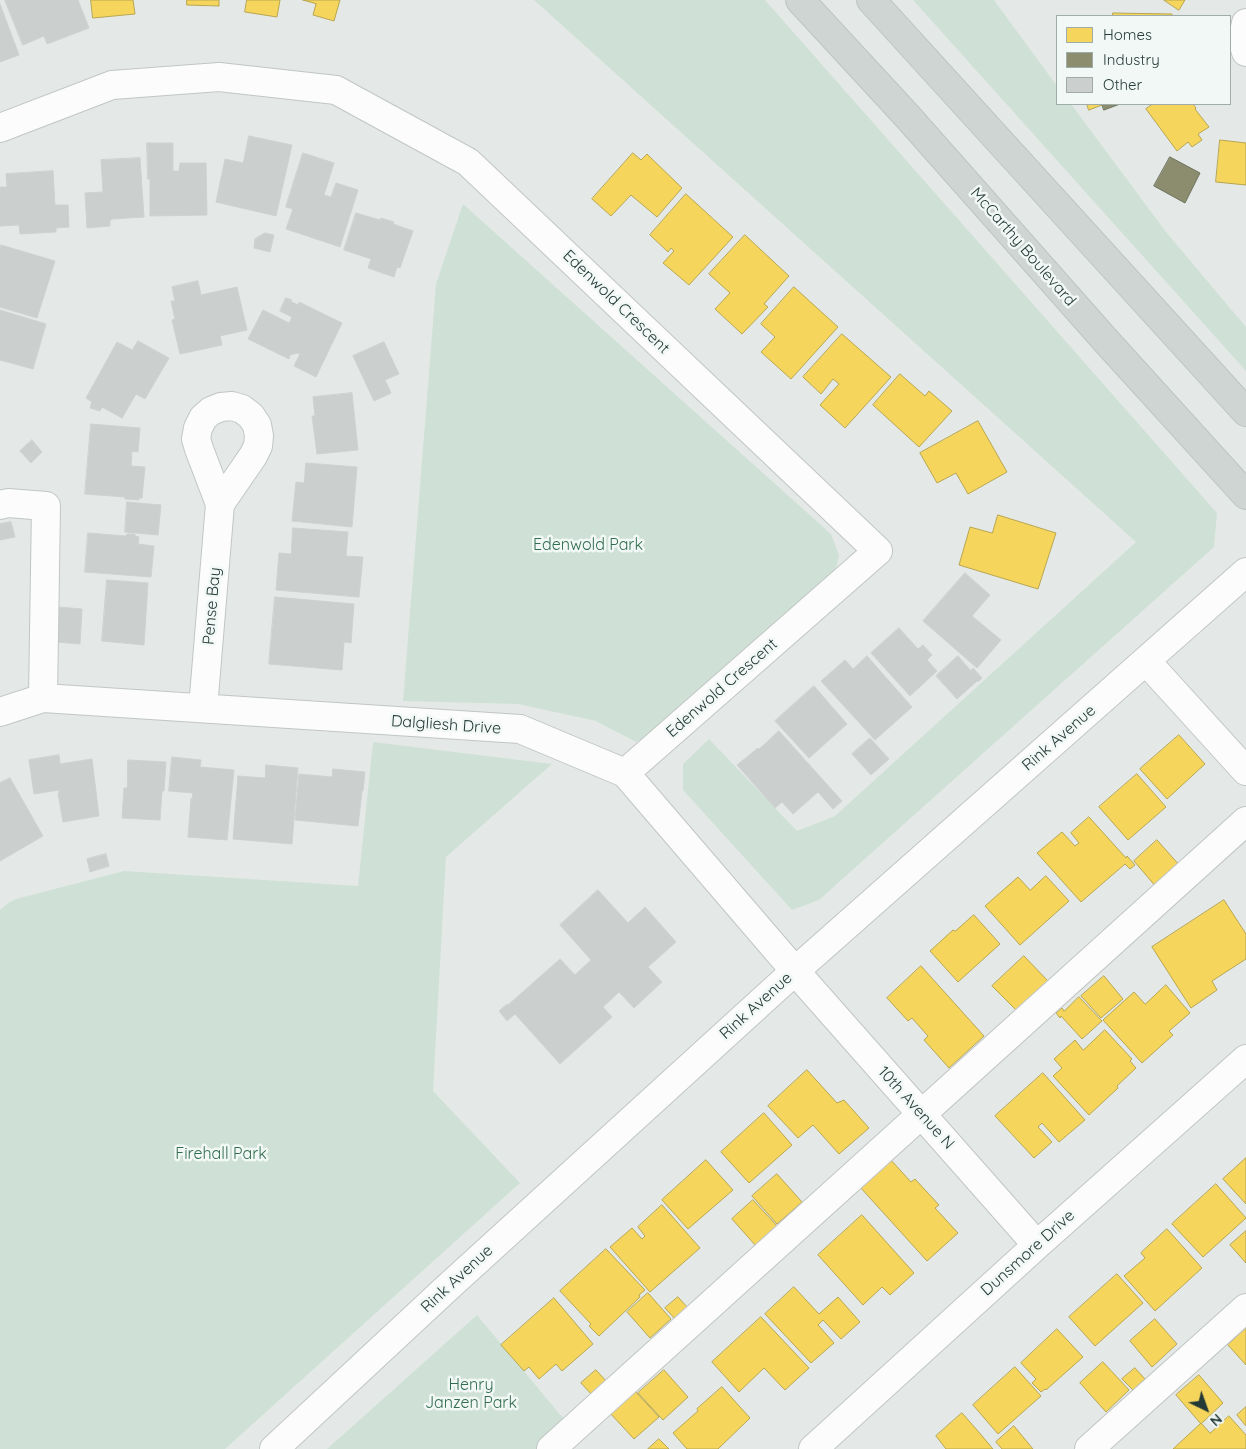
<!DOCTYPE html>
<html>
<head>
<meta charset="utf-8">
<style>
	body { margin:0 }
	#map { position:relative; width:1246px; height:1449px; overflow:hidden; background:#e4e9e7; font-family:Quicksand,sans-serif }
	canvas { display:block }
	.legend { position:absolute; left:1056px; top:15px; width:175px; height:90px; box-sizing:border-box; background:#f2f8f6; border:1px solid #a0acaa; margin:0; padding:6px 9px; list-style:none; font-size:15px; color:#243a37 }
	.legend li { display:flex; align-items:center; gap:10px; height:25px }
	.legend b { width:25px; border:1px solid #a0acaa }
	.north { position:absolute; left:1181px; top:1384px; width:50px; height:50px; -webkit-text-stroke:4px #f2f8f6; paint-order:stroke; rotate:138deg; font-size:14px; font-weight:700; line-height:20px; text-align:center; color:#243a37 }
	.north::after { content:''; display:block; margin:auto; width:18px; height:22px; background:#243a37; clip-path:polygon(50% 0,100% 100%,50% 72%,0 100%) }
</style>
</head>
<body>
<div id="map">
<canvas width="1246" height="1449"></canvas>
<ul class="legend">
<li><b style="height:14px;background:#f6d55c"></b>Homes</li>
<li><b style="height:14px;background:#8c8c6e"></b>Industry</li>
<li><b style="height:14px;background:#cbd0ce"></b>Other</li>
</ul>
<div class="north">N</div>
</div>
<script>
const ctx = document.querySelector('canvas').getContext('2d');
ctx.lineJoin = 'round';
function fill(path, color) {
  ctx.fillStyle = color;
  ctx.fill(path, 'evenodd');
}
function strokePath(path, color, width, dash) {
  ctx.strokeStyle = color;
  ctx.lineWidth = width;
  ctx.lineCap = dash ? 'butt' : 'round';
  ctx.setLineDash(dash || []);
  ctx.stroke(path);
}
function write(font, color, halo, rows, align = 'center') {
  ctx.font = font + ' Quicksand,sans-serif';
  ctx.lineWidth = 5;
  ctx.setLineDash([]);
  ctx.textBaseline = 'middle';
  ctx.strokeStyle = halo;
  ctx.fillStyle = color;
  for (const [text, x, y, turn = 0] of rows) {
    ctx.save();
    ctx.translate(x, y);
    ctx.rotate((+turn || 0) * Math.PI / 180);
    ctx.textAlign = isNaN(turn) ? turn : align;
    if (halo) ctx.strokeText(text, 0, 0);
    ctx.fillText(text, 0, 0);
    ctx.restore();
  }
}
fill(new Path2D(`
	M534,0H765L1217,513L1214,547L819,900L792,910L683,790V764L709,739L797,831L835,816L1136,542Z
	M913,0H994L1057,86V104H1071L1166,232L1246,327V371Z
	M463,204L831,534L839,555L834,578L659,729L636,742L596,721L518,704L403,701L436,284Z
	M373,742L552,764L446,857L433,1091L520,1183L225,1449H0V910L8,903L16,899L124,871L358,886Z
	M477,1315L568,1424L541,1449H327Z`), '#cfe1d6');
const homes = new Path2D(`
	M91,0H133L135,14L93,18Z
	M187,0H219V6L187,5Z
	M247,0H280L277,17L245,12Z
	M303,0H340L334,21L313,15L316,4Z
	M1164,0H1185L1179,10Z
	M1113,13L1172,14V16H1113Z
	M1087,104H1101L1102,105L1089,110Z
	M1153,104H1193L1196,108L1195,109L1209,127L1198,134L1202,140L1192,147L1188,142L1177,151L1146,109Z
	M1220,140L1246,143V185L1216,182Z
	M633,153L641,160L647,154L682,188L657,217L631,195L611,216L592,199Z
	M686,194L733,237L689,285L663,263L674,251L671,248L668,252L650,235Z
	M745,235L789,276L764,304L768,307L742,334L715,309L730,293L709,274Z
	M794,287L838,327L791,379L761,352L775,337L761,324Z
	M842,334L891,377L845,428L820,405L839,384L833,379L821,394L803,377Z
	M900,374L925,396L929,391L952,411L919,447L873,405Z
	M978,421L1007,472L968,494L956,473L937,483L920,453Z
	M998,515L1056,533L1038,589L959,565L970,527L992,533Z
	M1179,735L1205,764L1167,799L1140,769Z
	M1137,774L1166,807L1128,840L1099,807Z
	M1089,817L1126,858L1127,856L1135,865L1130,869L1125,864L1081,902L1037,853L1062,832L1075,846L1079,843L1071,833Z
	M1157,840L1181,867L1157,888L1134,861Z
	M1046,876L1069,901L1020,945L985,906L1018,877L1030,890Z
	M1224,900L1246,934V959L1212,981L1217,990L1191,1008L1152,947Z
	M974,915L1000,944L958,982L930,951L953,930L955,931Z
	M1024,956L1048,981L1017,1011L992,986Z
	M921,966L984,1036L949,1068L924,1040L928,1036L912,1018L908,1021L887,998Z
	M1104,976L1123,999L1101,1018L1081,996Z
	M1166,985L1190,1013L1169,1031L1173,1035L1142,1063L1103,1020L1134,992L1145,1004Z
	M1079,997L1102,1021L1082,1039L1061,1016L1060,1018L1056,1013L1062,1008L1064,1011Z
	M1105,1030L1132,1059L1130,1061L1136,1068L1117,1086L1118,1088L1089,1115L1053,1076L1062,1068L1054,1059L1075,1040L1083,1050Z
	M807,1070L837,1103L844,1100L869,1128L839,1154L813,1125L798,1138L768,1106Z
	M1043,1073L1085,1120L1059,1142L1042,1123L1038,1127L1052,1142L1034,1158L995,1116Z
	M764,1113L792,1145L749,1183L721,1152Z
	M1246,1158V1204L1223,1179Z
	M890,1159L911,1182L915,1179L939,1205L935,1208L958,1233L927,1261L860,1187Z
	M706,1160L733,1190L688,1229L662,1200Z
	M777,1174L802,1202L777,1224L752,1196Z
	M1216,1184L1246,1218L1203,1257L1172,1224Z
	M753,1200L778,1227L756,1246L732,1219Z
	M662,1205L700,1248L650,1292L610,1247L632,1228L642,1239L645,1236L638,1227Z
	M862,1215L914,1273L890,1295L882,1287L863,1305L818,1255Z
	M1167,1229L1202,1268L1155,1311L1124,1276L1145,1258L1141,1253Z
	M1246,1231V1263L1230,1245Z
	M606,1249L645,1290L639,1295L640,1297L599,1336L589,1326L591,1324L560,1291Z
	M1117,1274L1143,1303L1095,1346L1069,1317Z
	M794,1287L819,1314L838,1297L860,1322L841,1339L823,1320L818,1325L834,1343L811,1363L765,1314Z
	M648,1293L671,1319L650,1338L627,1312Z
	M678,1297L688,1308L676,1320L665,1308Z
	M554,1298L593,1344L562,1371L556,1364L539,1379L529,1367L524,1371L501,1345Z
	M761,1317L809,1368L785,1390L764,1368L739,1392L712,1362Z
	M1155,1319L1177,1344L1152,1367L1130,1341Z
	M1246,1328V1365L1228,1345Z
	M1057,1329L1083,1357L1046,1390L1045,1389L1041,1392L1032,1383L1036,1379L1021,1363Z
	M1103,1362L1129,1390L1106,1412L1080,1383Z
	M1015,1367L1041,1396L998,1434L973,1405Z
	M1135,1368L1145,1379L1133,1390L1122,1379Z
	M596,1370L607,1382L592,1395L581,1383Z
	M664,1370L688,1397L663,1420L638,1393Z
	M1199,1375L1223,1403L1201,1424L1176,1395Z
	M722,1387L750,1418L718,1449H687L673,1433L698,1411L697,1409Z
	M634,1390L659,1417L634,1439L610,1413Z
	M1246,1407V1426L1237,1415Z
	M962,1413L977,1430L993,1449H946L936,1436Z
	M1229,1416L1246,1435V1449H1173L1201,1423L1210,1433Z
	M1014,1426L1033,1449H1002L996,1442Z
	M659,1439L669,1449H648Z`);
fill(homes, '#f6d55c');
strokePath(homes, '#b7a651', 1);
const industry = new Path2D(`
	M1102,104H1120L1104,110Z
	M1170,157L1200,173L1185,203L1154,186Z`);
fill(industry, '#8c8c6e');
strokePath(industry, '#6d735e', 1);
const building = new Path2D(`
	M5,0H78L89,28L47,44L44,36L23,45Z
	M0,4L19,55L0,62Z
	M249,136L292,145L276,216L216,202L225,159L243,163Z
	M147,143H173V171H179L180,163H206L207,215L150,216V179H148Z
	M303,153L334,163L324,195L331,197L336,183L358,190L340,247L286,229L293,209L286,207Z
	M140,158L144,217L112,219L110,221V226L87,228L85,193L103,192L101,160Z
	M53,171L55,205H68L69,227L56,228V232L20,234L19,225L0,226V187H7L6,174Z
	M356,213L380,220L381,218L394,222L393,224L413,231L400,268L397,267L394,277L368,268L371,259L344,250Z
	M265,233L274,235L270,252L254,248L255,239Z
	M1,245L55,261L37,318L0,307V249Z
	M198,281L201,295L237,287L247,330L220,336L222,345L180,354L172,320L175,319L171,301H175L172,287Z
	M286,298L292,300L290,301L298,305L299,302L342,323L316,377L294,366L300,354L297,353L290,355L289,359L248,339L263,310L289,323L292,317L280,311Z
	M0,310L46,324L33,369L0,360Z
	M138,341L169,358L145,399L136,394L122,418L102,407L100,411L90,408L92,402L86,398L117,342L132,350Z
	M384,342L399,374L385,380L391,393L374,401L353,356Z
	M352,393L358,450L317,454L312,416H315L313,397Z
	M91,424L140,428L138,452L132,451L131,466L145,467L142,498H139V500L125,499V497L85,494Z
	M32,440L42,452L31,463L20,451Z
	M306,463L357,467L352,527L292,521L296,482L304,483Z
	M127,502L161,505L158,535L125,532Z
	M11,522L15,537L0,540V524Z
	M293,528L348,532L346,556L363,557L359,597L276,590L279,553L291,554Z
	M88,533L126,536L127,534H135V536L139,537L138,544L154,546L151,577L85,572Z
	M965,573L990,595L972,616L1001,640L977,668L923,621Z
	M107,580L148,583L144,645L102,641Z
	M275,597L354,604L351,643L344,642L342,670L269,664Z
	M47,606L82,609L80,644L44,641Z
	M899,628L918,649L923,645L932,655L927,660L937,671L910,696L871,653Z
	M867,656L912,707L875,740L821,681L845,660L853,669Z
	M958,656L971,671L973,668L982,678L978,682L977,681L957,699L936,676Z
	M814,686L847,724L809,758L775,721Z
	M779,731L842,801L833,809L818,792L793,814L782,802L775,808L737,765L758,748L759,749Z
	M870,738L889,759L871,775L852,754Z
	M59,755L60,764L92,759L99,816L63,822L58,793H59V790L34,794L29,760Z
	M172,757L201,760L200,767L234,770L227,840L188,837L191,798L192,799L193,793L169,791Z
	M128,760L166,762L164,791H162L160,820L122,818L124,788H127Z
	M266,765L298,768L292,844L233,839L238,776L265,778Z
	M333,769L365,772L363,791H362L358,826L295,820L299,774L332,777Z
	M10,778L43,836L0,861V783Z
	M106,854L109,866L90,872L87,859Z
	M598,890L628,923L645,907L676,942L648,967L662,982L634,1008L619,992L603,1007L612,1017L560,1064L515,1014L507,1021L499,1011L507,1004L508,1005L560,959L575,975L591,960L560,925Z`);
fill(building, '#cbd0ce');
strokePath(building, '#cdd2d0', 1);
const minor = new Path2D(`
	M1246,23C1243,33 1242,42 1246,52
	M0,128L112,85L219,77L336,90L468,162L878,551L625,773
	M0,505L8,503L46,506L43,698
	M1146,661L1246,771
	M203,708L220,504L199,449L196,439L198,428L203,418L211,411L221,407L232,406L242,409L251,416L257,425L259,436L258,446L253,456L220,504
	M0,712L43,698L520,729L625,773L795,971L1037,1245
	M274,1449L447,1288L795,971L1246,572
	M551,1449L1246,821
	M813,1449L1037,1245L1246,1059
	M1089,1449L1246,1308`);
const major = new Path2D(`
	M800,0L908,117L1107,342L1246,495
	M871,0L1246,412`);
strokePath(minor, '#c1c6c4', 30);
strokePath(major, '#bdc4c3', 30);
strokePath(minor, '#fbfcfb', 28);
strokePath(major, '#ced5d3', 28);
write('16px', '#243a37', '#f2f8f6', [
	["McCarthy Boulevard",1023,247,49],
	["Edenwold Crescent",616,302,44],
	["Pense Bay",212,606,-85],
	["Edenwold Crescent",722,688,-41],
	["Dalgliesh Drive",446,725,4],
	["Rink Avenue",1059,738,-41],
	["Rink Avenue",756,1006,-42],
	["10th Avenue N",916,1108,48],
	["Dunsmore Drive",1028,1253,-42],
	["Rink Avenue",457,1279,-43]
]);
write('16px', '#326d4f', '#f2f8f6', [
	["Edenwold Park",588,545],
	["Firehall Park",221,1154],
	["Henry",471,1385],
	["Janzen Park",471,1403]
]);
</script>
</body>
</html>
